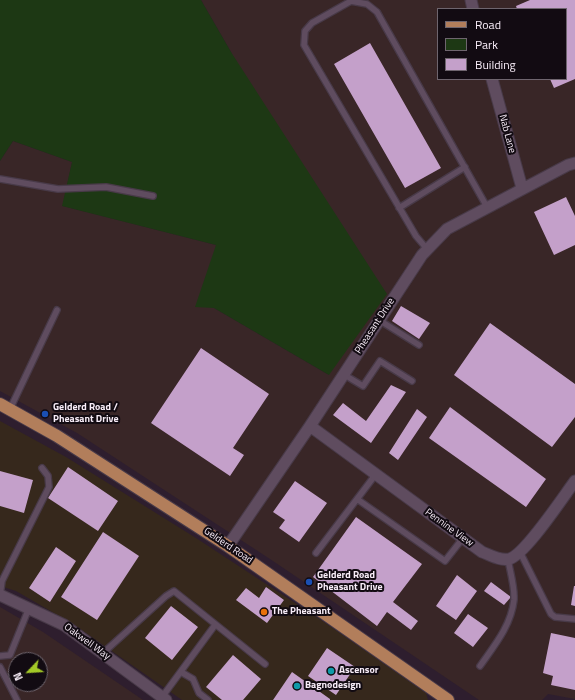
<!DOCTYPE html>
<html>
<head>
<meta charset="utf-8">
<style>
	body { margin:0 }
	#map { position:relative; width:575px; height:700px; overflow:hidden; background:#2e1e2e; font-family:"Titillium Web",sans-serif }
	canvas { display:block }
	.legend { position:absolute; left:437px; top:8px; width:130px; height:72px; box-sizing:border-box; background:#120b12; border:1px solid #6e656e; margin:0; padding:5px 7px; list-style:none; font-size:12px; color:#f8edf8 }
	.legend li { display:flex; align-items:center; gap:8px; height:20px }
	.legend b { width:20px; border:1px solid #6e656e }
	.north { position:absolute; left:8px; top:652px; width:40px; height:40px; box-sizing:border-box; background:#120b12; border:1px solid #6e656e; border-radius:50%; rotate:245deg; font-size:11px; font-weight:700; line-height:16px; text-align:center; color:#f8edf8 }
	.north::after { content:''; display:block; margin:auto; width:14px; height:18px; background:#a3c927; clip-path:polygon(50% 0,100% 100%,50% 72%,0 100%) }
</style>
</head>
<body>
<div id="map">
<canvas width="575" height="700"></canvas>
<ul class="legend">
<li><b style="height:5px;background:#b27e5b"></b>Road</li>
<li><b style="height:11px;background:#1d3814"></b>Park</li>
<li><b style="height:11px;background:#c4a0ca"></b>Building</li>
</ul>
<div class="north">N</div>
</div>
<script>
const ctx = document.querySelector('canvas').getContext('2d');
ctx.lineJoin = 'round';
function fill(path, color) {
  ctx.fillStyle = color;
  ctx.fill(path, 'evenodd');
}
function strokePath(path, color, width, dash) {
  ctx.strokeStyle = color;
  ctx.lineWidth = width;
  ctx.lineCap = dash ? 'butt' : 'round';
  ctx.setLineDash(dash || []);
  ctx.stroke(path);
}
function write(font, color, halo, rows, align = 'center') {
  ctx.font = font + ' "Titillium Web",sans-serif';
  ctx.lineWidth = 4;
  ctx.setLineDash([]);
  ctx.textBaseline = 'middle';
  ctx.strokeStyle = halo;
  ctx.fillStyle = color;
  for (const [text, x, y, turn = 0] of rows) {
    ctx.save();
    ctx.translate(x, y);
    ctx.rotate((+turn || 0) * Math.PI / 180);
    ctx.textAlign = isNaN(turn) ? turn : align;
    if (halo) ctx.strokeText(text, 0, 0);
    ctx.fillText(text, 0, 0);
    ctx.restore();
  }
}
fill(new Path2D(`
	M0,421L66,457L196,538L324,622L426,693L428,700H182L73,624L16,591L0,586Z`), '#36281c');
fill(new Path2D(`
	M201,0H575V699L548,694L542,700H479L270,559L77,433L0,391V161L13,141L72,162L63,206L216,245L214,308L329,375L231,52ZM438,9H566V79H438Z
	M0,607L43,632L143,700H0ZM16,660H40V684H16Z`), '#392627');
fill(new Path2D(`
	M0,0H201L231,52L387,294L329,375L214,308L195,307L216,245L62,206L72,162L13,141L0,161Z`), '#1d3814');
fill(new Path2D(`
	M530,0H575V79L554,88L550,79H566V9H517L516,6Z
	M370,43L441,168L405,188L334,64Z
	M566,197L575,216V245L554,255L534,212Z
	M401,306L430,323L419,339L392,321Z
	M490,323L575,384V417L552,447L454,375Z
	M201,348L269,394L233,448L244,455L230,476L151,423Z
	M391,385L406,392L371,443L333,415L343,403L366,421Z
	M450,407L546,479L526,507L429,438Z
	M417,409L427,417L398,460L389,453Z
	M68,467L118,501L98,531L48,498Z
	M0,471L33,480L24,513L0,506Z
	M295,481L327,503L299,542L279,528L285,520L273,512Z
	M356,517L422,564L393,602L418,621L411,630L387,612L377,626L313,577Z
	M103,532L139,556L97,620L61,597Z
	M56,547L76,561L50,602L29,588Z
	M457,575L477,591L456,620L436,606Z
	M491,582L511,597L504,605L484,591Z
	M574,586H575V606L571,605Z
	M266,587L284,600L267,623L236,600L246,588L259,598Z
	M171,606L198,627L172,660L145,638Z
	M468,614L488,628L473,647L454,633Z
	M551,633L575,638V690L551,685L553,676L543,673Z
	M327,648L355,667L336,695L308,676Z
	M233,655L261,679L243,700H222L206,687Z
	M292,672L330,699V700H273Z`), '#c4a0ca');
const lane = new Path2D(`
	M0,179L58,189L106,187L153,196
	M399,208L465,167
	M427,249L416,236L304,45L305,31L312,23L351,1L367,4L377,12L487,207
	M379,320L419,345
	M343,374L363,386L380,361L412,381
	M10,409L57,310
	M357,499L445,561L463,538
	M520,552L551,614L555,617L575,619
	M316,553L376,474
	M0,596L2,581L49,487L48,476L42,468
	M103,653L166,596L174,591L265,664
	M0,656L10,655L29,608
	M480,666C494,646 511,626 514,600C515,587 510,572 508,559
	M0,667L17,700
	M181,672L193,679L199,693L208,700
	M162,697L215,625`);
const street = new Path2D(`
	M471,0L473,9
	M492,79L522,188
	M310,426L482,552C490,555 500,561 509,559C525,555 563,497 575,481
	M228,546L310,426L422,255L447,229L568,165L575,163
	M0,595L64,625L166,700`);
const primary = new Path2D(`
	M0,404L57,436L228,546L448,700`);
strokePath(lane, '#483a48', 8);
strokePath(street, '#483a48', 13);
strokePath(primary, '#483a48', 14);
strokePath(lane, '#5f4c5f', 5.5);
strokePath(street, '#5f4c5f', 11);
strokePath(primary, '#b27e5b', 12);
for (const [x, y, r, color] of [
	[45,414,4,"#1a4fb4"],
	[309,582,4,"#1a4fb4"],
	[264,612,4,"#e8710a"],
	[331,671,4,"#0f9aa8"],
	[297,686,4,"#0f9aa8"]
]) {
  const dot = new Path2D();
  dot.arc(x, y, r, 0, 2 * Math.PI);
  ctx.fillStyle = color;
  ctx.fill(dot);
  strokePath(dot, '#120b12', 1.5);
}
write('10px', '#f8edf8', '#120b12', [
	["Nab Lane",507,134,75],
	["Pheasant Drive",375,326,-57],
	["Pennine View",449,528,36],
	["Gelderd Road",228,546,34],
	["Oakwell Way",87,642,36]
]);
write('bold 10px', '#f8edf8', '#120b12', [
	["Gelderd Road /",53,408],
	["Pheasant Drive",53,420],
	["Gelderd Road",317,576],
	["Pheasant Drive",317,588],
	["The Pheasant",272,612],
	["Ascensor",339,671],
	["Bagnodesign",305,686]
], 'left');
</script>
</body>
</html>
